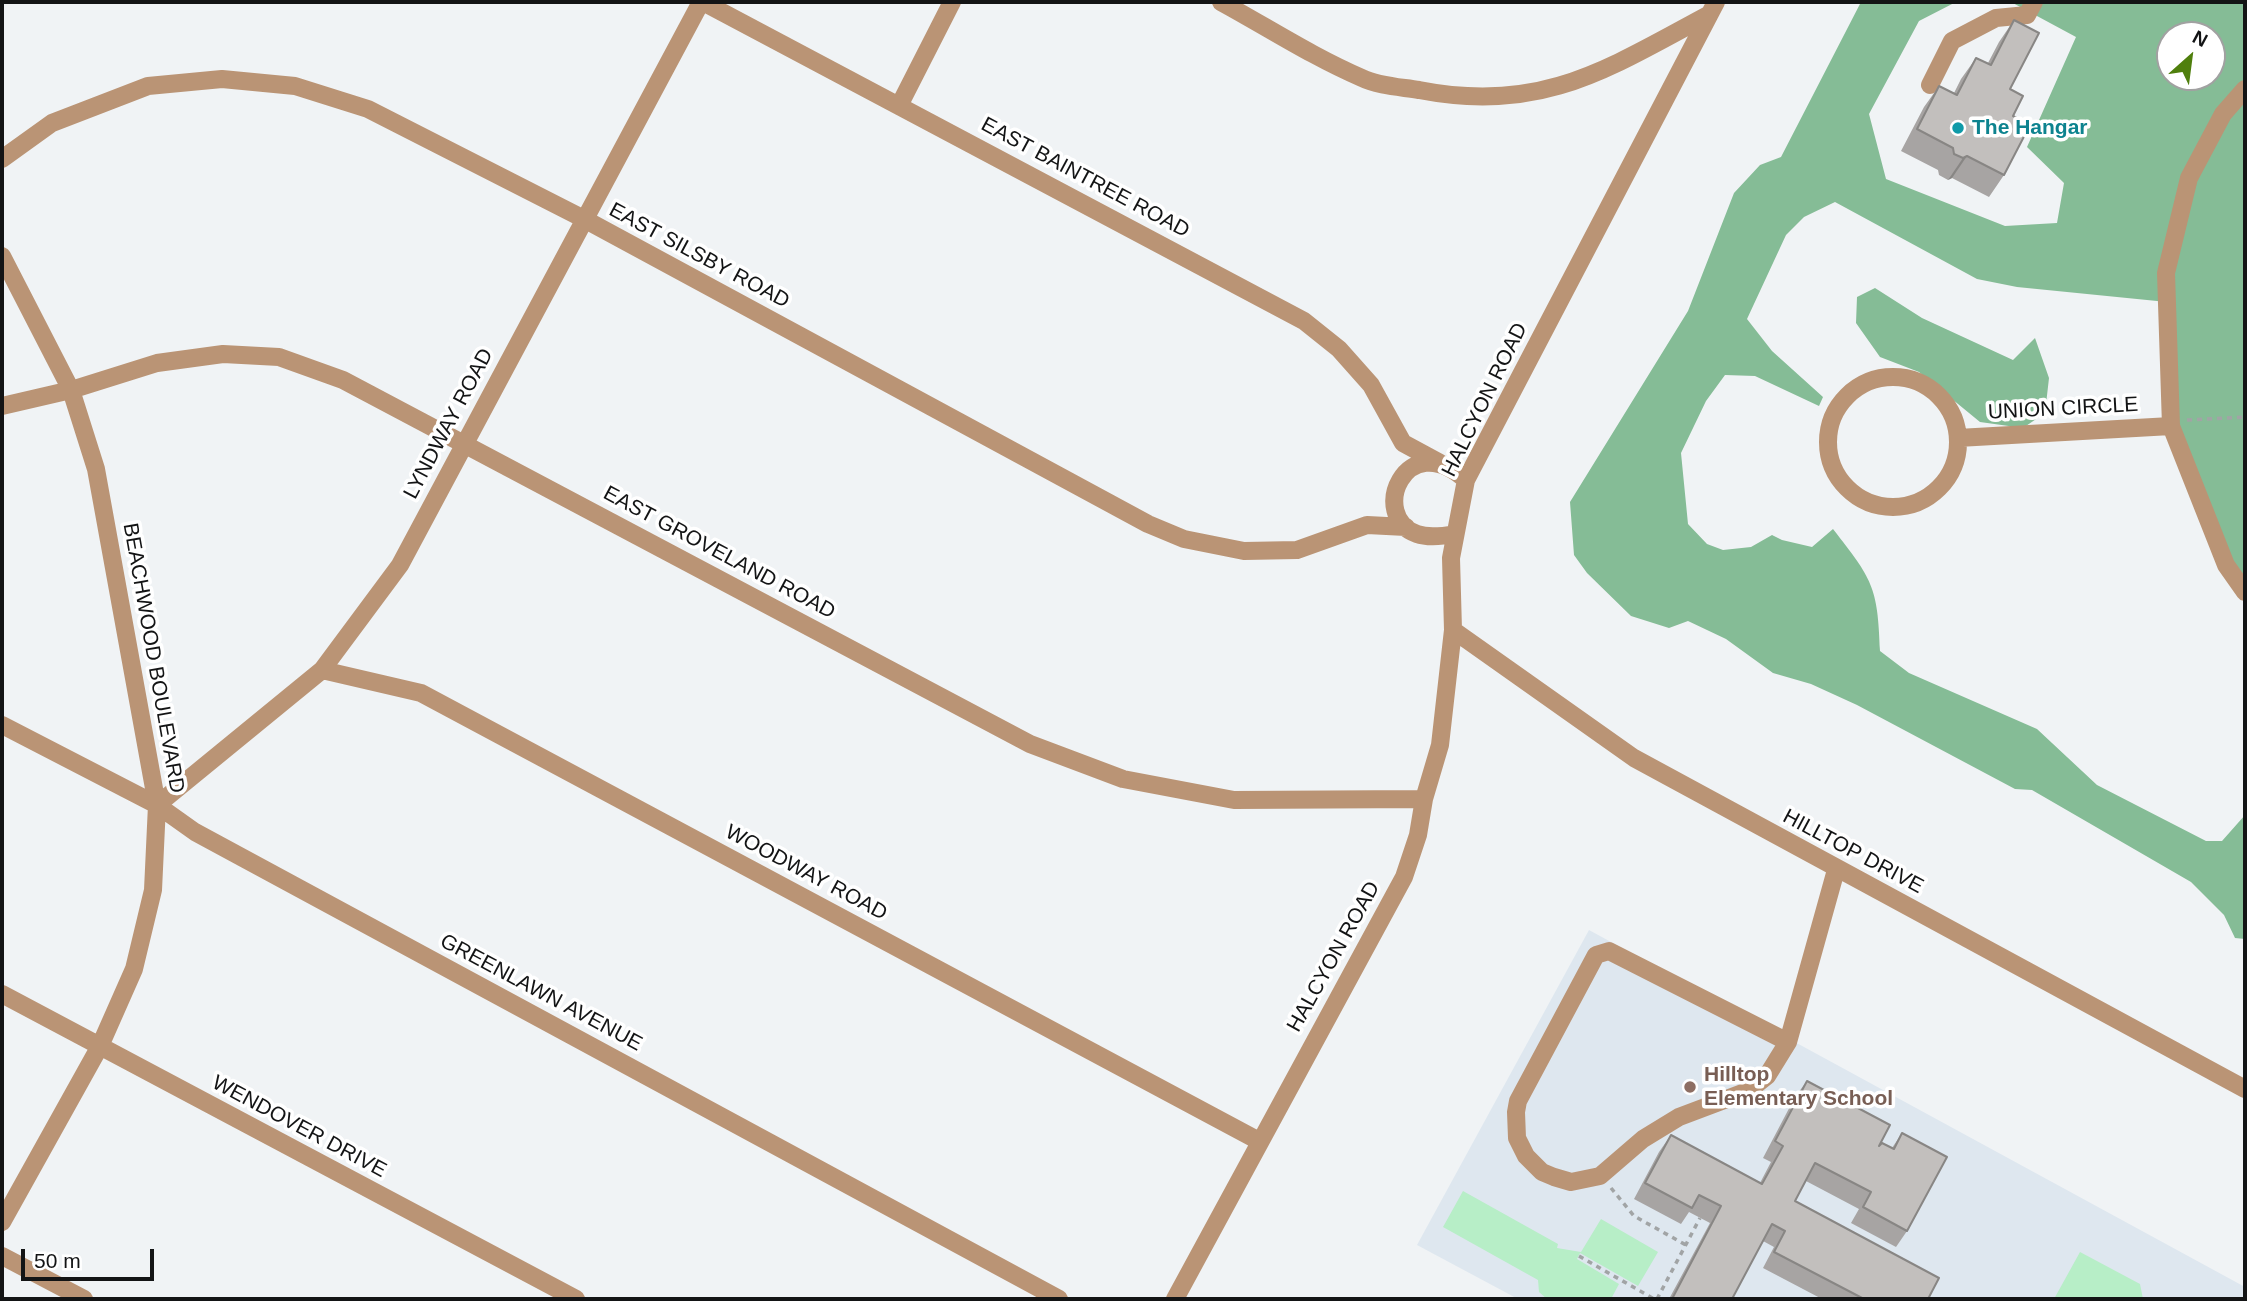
<!DOCTYPE html>
<html>
<head>
<meta charset="utf-8">
<style>
	body { margin:0 }
	#map { position:relative; width:2247px; height:1301px; overflow:hidden; background:#f0f3f5; font-family:Helvetica,sans-serif }
	canvas { display:block }
	.frame { position:absolute; inset:0; border:4px solid #131415; pointer-events:none }
	.north { position:absolute; left:2156px; top:21px; width:70px; height:70px; box-sizing:border-box; background:#fff; border:2px solid #a1a1a1; border-radius:50%; rotate:28deg; font-size:19px; font-weight:700; line-height:28px; text-align:center; color:#131415 }
	.north::after { content:''; display:block; margin:auto; width:24px; height:32px; background:#4f7f0d; clip-path:polygon(50% 0,100% 100%,50% 72%,0 100%) }
	.scale { position:absolute; left:21px; top:1249px; width:133px; height:32px; box-sizing:border-box; border:4px solid #131415; border-top:0; padding-left:9px; font-size:21px; line-height:24px; white-space:nowrap; color:#131415; -webkit-text-stroke:5px #fff; paint-order:stroke }
</style>
</head>
<body>
<div id="map">
<canvas width="2247" height="1301"></canvas>
<div class="frame"></div>
<div class="north">N</div>
<div class="scale">50 m</div>
</div>
<script>
const ctx = document.querySelector('canvas').getContext('2d');
ctx.lineJoin = 'round';
function fill(path, color) {
  ctx.fillStyle = color;
  ctx.fill(path, 'evenodd');
}
function strokePath(path, color, width, dash) {
  ctx.strokeStyle = color;
  ctx.lineWidth = width;
  ctx.lineCap = dash ? 'butt' : 'round';
  ctx.setLineDash(dash || []);
  ctx.stroke(path);
}
function write(font, color, halo, rows, align = 'center') {
  ctx.font = font + ' Helvetica,sans-serif';
  ctx.lineWidth = 7;
  ctx.setLineDash([]);
  ctx.textBaseline = 'middle';
  ctx.strokeStyle = halo;
  ctx.fillStyle = color;
  for (const [text, x, y, turn = 0] of rows) {
    ctx.save();
    ctx.translate(x, y);
    ctx.rotate((+turn || 0) * Math.PI / 180);
    ctx.textAlign = isNaN(turn) ? turn : align;
    if (halo) ctx.strokeText(text, 0, 0);
    ctx.fillText(text, 0, 0);
    ctx.restore();
  }
}
fill(new Path2D(`
	M1589,930L2245,1287V1299H1518L1417,1245Z`), '#dee7ef');
fill(new Path2D(`
	M1463,1191L1558,1244L1557,1248L1581,1252L1601,1219L1658,1252L1638,1286L1580,1253L1577,1259L1619,1284L1611,1299H1547L1539,1292L1538,1280L1443,1227Z
	M2080,1252L2140,1284L2143,1299H2054Z`), '#b7eec7');
fill(new Path2D(`
	M1861,2H1956L1919,21L1869,114L1886,179L2005,226L2057,223L2064,183L2027,147L2076,37L2011,2H2245V592L2171,426L2167,302L2017,287L1977,279L1835,202L1804,217L1786,235L1747,319L1772,351L1823,397L1819,406L1755,376L1725,375L1706,401L1681,453L1688,524L1707,544L1723,550L1751,547L1772,535L1782,540L1812,547L1833,529C1872,579 1878,586 1880,651L1909,673L2037,729L2097,785L2206,841H2222L2245,815V939L2235,938L2224,915L2191,882L2032,790L2015,789L1857,705L1811,684L1773,673L1726,639L1688,621L1669,628L1631,616L1587,573L1574,555L1570,502L1688,311L1734,193L1760,165L1781,157ZM2170,35H2212V77H2170Z
	M1875,288L1922,318L2013,360L2035,338L2049,378L2045,413L2023,428L1980,422L1919,372L1880,357L1856,323L1857,297Z`), '#85bc96');
strokePath(new Path2D(`
	M2187,420L2245,417
	M1611,1188L1634,1216L1686,1245
	M1579,1256L1654,1299
	M1657,1299L1700,1218`), '#a1a4a5', 3.5, [5, 5]);
strokePath(new Path2D(`
	M703,2L1304,321L1339,349L1371,385L1403,443L1440,463
	M1221,2C1267,27 1313,57 1362,78C1378,86 1401,87 1419,90C1542,114 1607,69 1710,14
	M1930,85L1952,41L1996,18L2027,15L2034,2
	M2245,89L2223,114L2189,178L2166,273L2171,426L2226,565L2245,592
	M900,104L952,2
	M2,159L52,123L148,86L222,79L295,86L368,109L584,219L1148,524L1184,539L1244,551L1297,550L1367,525L1406,527
	M2,256L71,390L96,469L157,805L153,890L134,969L100,1046L2,1222
	M1828 442a65 65 0 1 1 130 0a65 65 0 1 1-130 0Z
	M2,406L71,390L157,363L223,354L279,357L343,380L1030,744L1123,779L1234,800L1424,799
	M1958,438L2171,426
	M1455,534C1444,536 1428,538 1417,534C1368,517 1405,425 1466,480
	M1453,630L1634,758L2245,1089
	M322,670L421,693L1259,1141
	M2,725L157,805L195,832L1059,1299
	M157,805L322,670L400,565L701,2
	M2,994L576,1299
	M1788,1042L1609,951L1596,955L1518,1101L1516,1112L1517,1138L1526,1156L1542,1172L1554,1177L1571,1182L1600,1176L1643,1139L1679,1117L1748,1091L1767,1076L1788,1042L1836,870
	M2,1256L84,1299
	M1175,1299L1404,877L1418,835L1424,799L1440,745L1453,630L1451,558L1466,480L1716,2`), '#ba9475', 18);
fill(new Path2D(`
	M2014,20L2010,89L2013,116L2004,175L1989,197L1952,178L1948,180L1939,175L1938,170L1901,151L1924,107L1939,86L1954,93L1961,79L1976,58L1988,63L1999,42Z
	M1807,1081L1879,1146L1892,1148L1902,1133L1907,1231L1896,1247L1851,1223L1859,1209L1806,1181L1795,1201L1928,1299H1822L1763,1268L1774,1247L1763,1241L1732,1299H1669L1710,1223L1689,1212L1681,1224L1634,1199L1659,1152L1671,1135L1760,1183L1771,1162L1763,1158L1795,1097Z`), '#a7a4a3');
fill(new Path2D(`
	M1967,156L1952,178L1948,180L1963,158Z`), '#888684');
const building = new Path2D(`
	M2014,20L2039,33L2010,89L2023,96L2013,116L2030,125L2004,175L1967,156L1963,158L1954,154L1953,148L1917,129L1939,86L1957,95L1976,58L1991,65Z
	M1807,1081L1890,1125L1879,1146L1882,1143L1894,1149L1902,1133L1947,1157L1907,1231L1863,1207L1871,1192L1815,1163L1795,1201L1939,1278L1928,1299H1864L1774,1252L1785,1231L1772,1224L1732,1299H1672L1721,1206L1699,1195L1692,1208L1645,1183L1671,1135L1762,1184L1783,1146L1775,1141Z`);
fill(building, '#c2bfbd');
strokePath(building, '#888684', 2);
for (const [x, y, r, color] of [
	[1958,128,7,"#0f9aa8"],
	[1690,1087,7,"#8d6e63"]
]) {
  const dot = new Path2D();
  dot.arc(x, y, r, 0, 2 * Math.PI);
  ctx.fillStyle = color;
  ctx.fill(dot);
  strokePath(dot, '#fff', 2.5);
}
write('bold 21px', '#0d838f', '#fff', [
	["The Hangar",1972,128]
], 'left');
write('21px', '#131415', '#fff', [
	["EAST BAINTREE ROAD",1085,178,28],
	["EAST SILSBY ROAD",699,256,28],
	["HALCYON ROAD",1485,400,-64],
	["UNION CIRCLE",2063,409,-3],
	["LYNDWAY ROAD",449,424,-62],
	["EAST GROVELAND ROAD",719,553,28],
	["BEACHWOOD BOULEVARD",153,658,80],
	["HILLTOP DRIVE",1853,852,28],
	["WOODWAY ROAD",806,873,28],
	["HALCYON ROAD",1334,957,-61],
	["GREENLAWN AVENUE",541,993,28],
	["WENDOVER DRIVE",299,1127,28]
]);
write('bold 21px', '#785e54', '#fff', [
	["Hilltop",1704,1075],
	["Elementary School",1704,1099]
], 'left');
</script>
</body>
</html>
